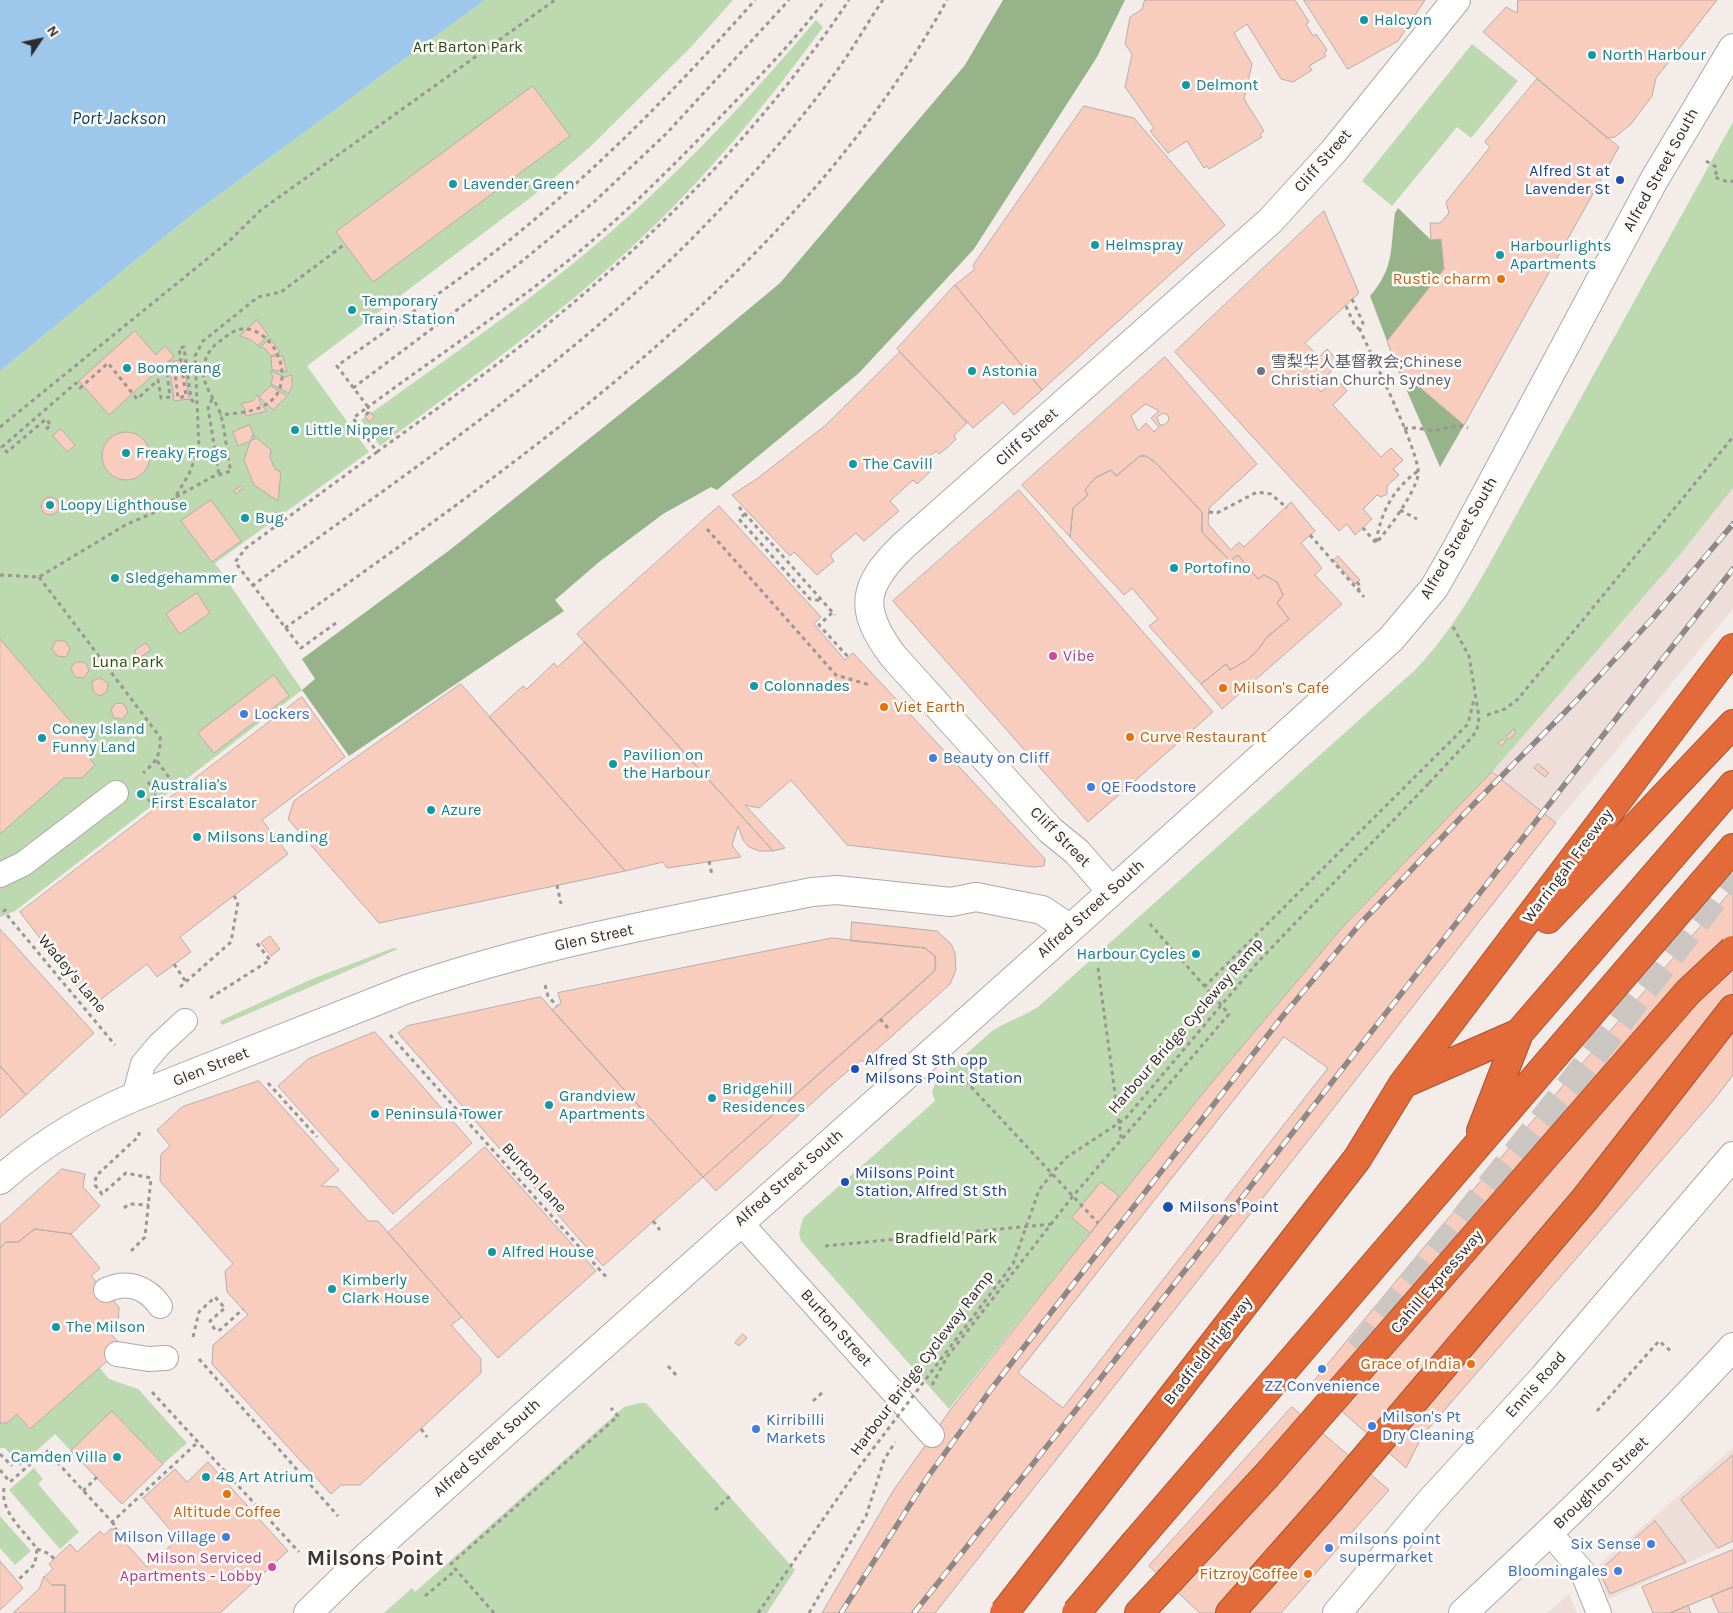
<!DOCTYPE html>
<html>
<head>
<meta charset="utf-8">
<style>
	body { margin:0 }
	#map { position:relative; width:1733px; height:1613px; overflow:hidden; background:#f3ece9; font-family:Karla,sans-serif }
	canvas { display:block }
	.north { position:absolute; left:15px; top:15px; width:50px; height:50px; -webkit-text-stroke:4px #fefaf8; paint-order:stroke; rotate:56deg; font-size:14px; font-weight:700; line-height:20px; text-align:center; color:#2f2c2b }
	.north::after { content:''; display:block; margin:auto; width:18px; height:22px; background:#2f2c2b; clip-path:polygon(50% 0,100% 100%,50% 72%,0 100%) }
</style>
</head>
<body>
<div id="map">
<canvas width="1733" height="1613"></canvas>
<div class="north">N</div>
</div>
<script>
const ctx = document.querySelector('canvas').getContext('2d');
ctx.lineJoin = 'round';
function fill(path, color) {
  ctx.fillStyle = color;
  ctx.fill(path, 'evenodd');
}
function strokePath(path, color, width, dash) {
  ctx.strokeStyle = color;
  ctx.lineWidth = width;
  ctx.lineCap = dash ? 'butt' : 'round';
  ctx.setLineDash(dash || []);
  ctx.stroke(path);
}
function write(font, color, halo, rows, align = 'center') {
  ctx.font = font + ' Karla,"Noto Sans SC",sans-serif';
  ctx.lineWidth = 5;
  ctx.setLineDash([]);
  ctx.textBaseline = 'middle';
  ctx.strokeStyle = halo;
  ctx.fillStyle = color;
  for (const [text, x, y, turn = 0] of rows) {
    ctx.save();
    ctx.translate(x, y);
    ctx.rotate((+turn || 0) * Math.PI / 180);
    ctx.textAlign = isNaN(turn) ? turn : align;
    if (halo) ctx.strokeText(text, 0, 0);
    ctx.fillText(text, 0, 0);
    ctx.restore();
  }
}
fill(new Path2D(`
	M1733,488V609L1556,823L1492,772L1678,557Z
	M1733,1448V1542L1609,1599L1598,1572L1600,1564Z
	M1569,1594L1577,1613H1547Z`), '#edded9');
fill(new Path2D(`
	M485,0H733L691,47L590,147L534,195L307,366L369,452L215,563L302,690L15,911L0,917V371L190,216Z
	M816,20L823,27C767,104 705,179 635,244C556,318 467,381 380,446L361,420C430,371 499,323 565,270C657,197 740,110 816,20Z
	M1472,44L1518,81L1471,138L1457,127L1392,206L1362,181Z
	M1733,122V488L1678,557L1492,772L1341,929L1309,967L1208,1087L949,1409L801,1241L799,1233L803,1218L935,1101L932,1091L937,1080L992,1031C1007,1021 1023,1017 1038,1007L1415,670C1442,642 1462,611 1482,577Z
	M393,948L398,949L222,1025L220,1021L312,979Z
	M99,1367L109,1379L138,1389L187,1443L163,1464L112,1412L71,1451L55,1434L20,1466L5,1448H0V1423H7L17,1414L30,1429Z
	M640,1403H646L795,1570L767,1613H384L412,1588L415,1592L624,1407Z
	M34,1468L43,1479L38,1484L79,1532L60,1549L9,1490Z
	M0,1516L31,1551L15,1565L0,1548Z`), '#bdd9b0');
fill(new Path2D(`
	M1003,0H1125L1097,57L974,249L859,373L717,490L711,487L663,514L599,562L555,600L564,611L349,756L302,690L315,679L302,659L451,549L684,363L780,283L965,65Z
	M1398,208L1431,240L1441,239L1444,269L1387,341L1370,296C1395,267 1390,249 1395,213Z
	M1397,368L1464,425L1440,467Z`), '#96b389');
fill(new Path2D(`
	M0,0H485L190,216L0,371Z`), '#9dc8eb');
const building = new Path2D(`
	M1145,0H1295L1309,22L1306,24L1313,36L1316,34L1327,50L1324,53L1326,56L1309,66L1312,70L1293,82L1281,79L1247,24L1234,33L1252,64L1244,99L1264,131L1260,134L1262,137L1209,169L1207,166L1204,168L1187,141L1168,153L1150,131L1154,128L1125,87L1132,54L1125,44L1130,17L1142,9Z
	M1304,0H1425L1398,41L1348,69Z
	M1518,0H1717L1656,78L1652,96L1631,124L1615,137L1607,138L1483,32L1506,7L1517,13Z
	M1537,79L1619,147L1464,425L1397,368L1387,341L1444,269L1441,239L1431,240L1430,223H1440L1449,213L1446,202L1490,147L1485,142Z
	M533,86L570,136L373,282L336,232Z
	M1084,106L1134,118L1225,225L1042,390L955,285L975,269L973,266Z
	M1324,211L1359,293L1305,343L1319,357L1327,349L1340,363L1316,386L1321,392L1336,378L1347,391L1333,405L1381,457L1391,448L1403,460L1393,469L1399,475L1387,486V494L1381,497L1377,495L1363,509L1372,519L1355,535L1347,524L1339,531L1175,352Z
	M955,285L1042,390L1014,415L1003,402L973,428L897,349Z
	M257,320L268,335L258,346L251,340L240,336Z
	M135,331L156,355L165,346L174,356L109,415L79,381Z
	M271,339L280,352L271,356L264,348L260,347Z
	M900,352L967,423L954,435L956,439L948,447L939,454L936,451L926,459L934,468L917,484L913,480L890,501L899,511L864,541L856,533L830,555L834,561L817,575L794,552L790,556L732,495L758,478L826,425Z
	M283,356L287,372L272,370L271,357Z
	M1165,357L1257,464L1209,508L1208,524L1231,550L1239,542L1244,547L1291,502L1315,531L1301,543L1322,568L1315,575L1342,604L1222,709L1201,684L1226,664L1230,670L1247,660L1257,651L1267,637L1289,619L1277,603L1283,595L1277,582L1264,575L1258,579L1238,555L1230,561L1202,532V512L1155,462L1146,456H1140L1116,476L1111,470L1095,478L1085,490L1088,495L1073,508L1070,537L1022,485ZM1146,404L1159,411L1151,418L1159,427L1154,432L1146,423L1138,431L1131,416ZM1163,413L1168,415L1169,420L1164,425H1160L1157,418Z
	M184,360L189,399L174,401L169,362Z
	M270,371L285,377L292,375V386L288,394L285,391L271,384L273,377Z
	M271,386L287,396L273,410L259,397Z
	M258,395L261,405L267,411L246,416L245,409L241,404L252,401Z
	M370,412L375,417L369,422L365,416Z
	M250,425L255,439L238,446L233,432Z
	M61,429L75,445L67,452L53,436Z
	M102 456a24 24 0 1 1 48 0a24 24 0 1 1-48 0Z
	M253,435L271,450L270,458L275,469L281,472L278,501L254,485L244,460Z
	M1140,456H1146L1155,462L1202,512V532L1230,561L1238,555L1258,579L1264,575L1277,582L1283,595L1277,603L1289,619L1267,637L1257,651L1247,660L1230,670L1226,664L1201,684L1149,626L1158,619L1132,588L1124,595L1070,537L1073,508L1088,495L1085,490L1095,478L1111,470L1116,476Z
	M241,486L243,488L236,494L234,491Z
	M1019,490L1213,712L1088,822L893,601Z
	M41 506a9 9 0 1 1 18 0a9 9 0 1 1-18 0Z
	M211,500L241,541L212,562L181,521Z
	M719,506L821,617L814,624L845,660L853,653L1045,859L1044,866L1034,867L847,845L791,780L759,808L745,805L785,848L773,851L577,634Z
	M1338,556L1360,580L1355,584L1334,560Z
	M197,593L210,613L180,634L166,614Z
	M0,639L95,750L90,759L95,765L82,778H64L0,834Z
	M56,641H65L70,649L66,657L57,656L52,649Z
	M585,642L738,812L773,851H759L749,847L743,840L738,826L732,845L741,857L667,868L663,862L625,871L489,717L523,686L527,689L554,663L557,667Z
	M146,643L151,650L139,658L134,651Z
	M76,662H85L89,670L84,678L75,677L71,669Z
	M274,675L289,696L214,753L198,733Z
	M100,678L108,683L107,692L99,696L93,691L92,682Z
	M461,684L625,871L379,923L288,819L294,801Z
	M302,697L345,757L262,820L288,854L180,937L191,952L157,977L147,964L92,1006L20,912Z
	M116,703L124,704L128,712L123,719L114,718L111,710Z
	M1514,729L1516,733L1508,740L1506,737Z
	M1503,739L1506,742L1501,746L1498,743Z
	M1538,764L1549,773L1545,777L1534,768Z
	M1492,772L1556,823L1318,1128L935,1613H822L893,1491L951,1409L1072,1256L1208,1087L1341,929Z
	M1733,889V1075L1713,1101L1422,1436L1406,1468L1311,1384L1435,1234Z
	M852,922L937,931L951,944L955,953L956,970L950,984L863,1062L861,1060L835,1082L716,1191L703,1177L935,970V956L925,948L851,941Z
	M0,929L94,1033L26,1095L0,1066Z
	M270,936L280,949L271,956L261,943Z
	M832,938L925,948L935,956L936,966L933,973L703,1177L552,1010L561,1003L558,993Z
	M541,997L703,1177L603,1266L398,1033L407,1026Z
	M375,1032L472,1143L393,1214L278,1086L308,1059Z
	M1284,1037L1328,1068L1063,1408L1018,1373Z
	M0,1066L26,1095L0,1118Z
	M259,1081L339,1170L321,1186L337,1187L368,1221H378L462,1317L451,1325L481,1359V1373L360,1485H341L331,1494L212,1364L213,1345L248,1315L227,1292L225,1271L233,1264L160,1181L161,1154L170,1146L157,1130L182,1107Z
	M485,1147L596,1271L498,1358L388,1233Z
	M62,1169L85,1174L83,1187L100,1206L71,1234L35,1229L18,1242H6L0,1248V1225Z
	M1101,1182L1119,1196L1090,1233L1072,1218Z
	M35,1229L71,1234L100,1268L91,1276L119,1307L118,1323L108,1331L123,1347L30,1429L17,1414L7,1423H0V1248L6,1242H18Z
	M743,1334L747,1338L739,1346L735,1343Z
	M1292,1407L1389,1490L1281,1613H1200L1149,1566Z
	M112,1411L163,1464L122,1504L71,1451Z
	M1733,1455V1541L1718,1548L1681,1500Z
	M208,1462L288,1551L220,1613H65V1585H52L44,1577L53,1569L49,1564L70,1544L77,1552L100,1531L104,1535L112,1528L147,1567L178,1539L143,1498L175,1469L187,1482Z
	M1655,1521L1686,1562L1610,1594L1602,1577L1604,1567Z
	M1733,1550V1587L1670,1613H1653L1642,1587Z
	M0,1561L23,1588L0,1610Z
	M44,1577L52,1585H65V1613H13L39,1589Z
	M1733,1587V1613H1719L1711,1596Z
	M1688,1606L1691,1613H1670Z`);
fill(building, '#f9cdbd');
strokePath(building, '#b4adab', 1);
strokePath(new Path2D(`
	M1359,1351L1563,1095L1733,874`), '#ccc6c3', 28, [28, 14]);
const service = new Path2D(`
	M0,875L23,864L116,793
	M134,1097L143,1064L159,1045L185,1021
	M740,1222L932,1435
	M106,1290C127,1280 147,1287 160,1306
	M117,1354L148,1359L166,1358
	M1550,1533L1582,1571L1599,1613`);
const minor = new Path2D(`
	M1111,891L1077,852L1050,830L893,656C858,609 862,586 903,546L1270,221L1333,152L1456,0
	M0,1180C41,1144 84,1118 134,1097L407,989C538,944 676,919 812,892L837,890L951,902L976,897L1042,910L1069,928
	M308,1613L353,1569C698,1258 1048,953 1391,639L1434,588L1457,548L1654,180L1733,48
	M1337,1613L1427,1505L1544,1377L1733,1156
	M1463,1613C1556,1527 1647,1440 1733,1347`);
const motorway = new Path2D(`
	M1548,919L1733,724
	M1405,1083L1519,1033
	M1481,1131L1519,1033L1733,785
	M1093,1499L1357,1159L1403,1084L1733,648
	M1135,1543L1733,848
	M1139,1613L1169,1581
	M1230,1613L1329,1501L1585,1199L1733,1009`);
strokePath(service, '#afa9a6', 26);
strokePath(minor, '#afa9a6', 30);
strokePath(motorway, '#a45534', 30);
strokePath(new Path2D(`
	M1706,161L1716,167L1717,171L1714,177L1728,182L1733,181
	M1352,299L1363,323L1360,330C1371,354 1422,457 1418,475C1415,493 1388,530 1376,543L1363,528
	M1346,306L1354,324L1360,330
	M353,388L521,262L595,201L666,134L789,0
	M212,399L208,408L219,475
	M366,415L370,410L368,407C433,359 501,314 564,264C623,217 675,164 727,110C761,75 795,40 825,0
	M0,427L228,242L261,210L555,0
	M46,429L51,425L46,419L7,452L2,447L76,383L80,388L108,363L137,399L158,380L161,398L170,397L166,366L174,364L178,398L186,396L179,348L184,347L191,399L196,405
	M1404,429C1417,425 1425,432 1436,430C1448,429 1455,423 1468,428
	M377,452C439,407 502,363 561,313C670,223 770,118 849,0
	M176,497L212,477L231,471C226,454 225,421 218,408C212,395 203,385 203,370C204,358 211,347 220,341C228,335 237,327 247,329C280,334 297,388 265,405C252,413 235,413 220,415
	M739,507L835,615
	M1400,510L1417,519
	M1209,512L1217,513L1257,492L1271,494L1287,508
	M745,514L739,519L810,599L822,601
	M707,529L836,675L870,685
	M1310,535L1364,597
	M1376,542C1381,512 1393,489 1418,471
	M0,575L39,577L127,524L151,514L174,499L189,474L199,448L195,356L203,341L258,297L281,292L345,244
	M39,577L160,737C161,755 156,762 143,773
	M1357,582L1361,587L1358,590
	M252,586C415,466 588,353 726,203C767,159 808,112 843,62C857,42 869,20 883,0
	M832,613L819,625L849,658
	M336,623L301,648L235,562L246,548L377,452L353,418L368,407L337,366C403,318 473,272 535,219C615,152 686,78 755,0
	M285,628C533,451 796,272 947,0
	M1487,715L1505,709L1518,699L1733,437
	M157,761L179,791
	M148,782L157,794L148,801
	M1429,783L1472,737L1477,730L1479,717L1469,656L1451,623
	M709,861L712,875
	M557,885L561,904
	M6,909L4,911L11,920L115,1045
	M174,964L186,982
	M1098,968L1121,1138
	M545,985L548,996L557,1006
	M180,987L231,942L238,902L234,896
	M1204,987L1468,724L1474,699
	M210,998L270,960L255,941
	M880,1019L889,1029
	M390,1035L608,1279
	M960,1075L1098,1223
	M268,1083L317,1137
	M124,1208L129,1204L149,1205
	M653,1221L660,1230
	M825,1246L1052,1224
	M131,1251L145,1237L151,1178L126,1173L102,1194L95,1185L96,1176L139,1136V1132
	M193,1337L199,1312L215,1297L225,1308L210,1321L215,1330H220L243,1309
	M199,1359L338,1516
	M668,1366L677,1376
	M932,1385L947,1357L1073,1196L1229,1014L1149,923
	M152,1392L299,1552
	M813,1401L823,1392
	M1597,1411L1659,1341L1672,1352
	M421,1429L427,1437
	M0,1454L12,1466
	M0,1470L10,1482L46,1450L112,1522L198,1442
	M4,1488C0,1513 25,1531 37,1549L35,1564L18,1580
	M83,1491L97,1477
	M715,1510L730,1496
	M112,1522L117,1528L114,1531
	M37,1549L50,1554L54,1559
	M425,1596L456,1570
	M494,1613L451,1564L618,1416L611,1408
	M809,1613L866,1516L884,1460L895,1442`), '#9b9593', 3, [4, 4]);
strokePath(service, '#fff', 24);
strokePath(minor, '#fff', 28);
strokePath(motorway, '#e36b39', 28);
const rail = new Path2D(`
	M841,1613L927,1478L992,1388L1282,1017L1360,924L1468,810L1577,700L1654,617L1733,524
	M914,1613L1079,1406L1733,569`);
strokePath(rail, '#8e8987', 5.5);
strokePath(rail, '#fefaf8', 4, [11]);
const motorwayBridge = new Path2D(`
	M1169,1581L1268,1474L1688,992L1733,950
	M1004,1613L1093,1499
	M1076,1613L1135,1543`);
strokePath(motorwayBridge, '#a45534', 30, []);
strokePath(new Path2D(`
	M758,1613L860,1466L1013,1264L1039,1190L1054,1171L1067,1157L1125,1119L1257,963L1429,783`), '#9b9593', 3, [4, 4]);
strokePath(motorwayBridge, '#e36b39', 28);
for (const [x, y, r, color] of [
	[1364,20,5,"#0f9aa8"],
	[1592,55,5,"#0f9aa8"],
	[1186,85,5,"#0f9aa8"],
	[1620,180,5,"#1a4fb4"],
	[453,184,5,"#0f9aa8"],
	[1095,245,5,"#0f9aa8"],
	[1500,255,5,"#0f9aa8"],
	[1501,279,5,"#e8710a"],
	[352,310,5,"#0f9aa8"],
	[127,368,5,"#0f9aa8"],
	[972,371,5,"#0f9aa8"],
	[1261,371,5,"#6b7280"],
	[295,430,5,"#0f9aa8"],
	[126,453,5,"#0f9aa8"],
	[853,464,5,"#0f9aa8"],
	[50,505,5,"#0f9aa8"],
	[245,518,5,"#0f9aa8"],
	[1174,568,5,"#0f9aa8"],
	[115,578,5,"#0f9aa8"],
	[1053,656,5,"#d1479c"],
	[754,686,5,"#0f9aa8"],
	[1223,688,5,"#e8710a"],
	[884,707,5,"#e8710a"],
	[244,714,5,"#3f7fe0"],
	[1130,737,5,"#e8710a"],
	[42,738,5,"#0f9aa8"],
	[933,758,5,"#3f7fe0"],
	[613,764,5,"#0f9aa8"],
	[1091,787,5,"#3f7fe0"],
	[141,794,5,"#0f9aa8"],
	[431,810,5,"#0f9aa8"],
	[197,837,5,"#0f9aa8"],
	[1196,954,5,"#0f9aa8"],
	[855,1069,5,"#1a4fb4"],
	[712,1098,5,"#0f9aa8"],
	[549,1105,5,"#0f9aa8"],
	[375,1114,5,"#0f9aa8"],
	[845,1182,5,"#1a4fb4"],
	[1168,1207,6,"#1a4fb4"],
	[492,1252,5,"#0f9aa8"],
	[332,1289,5,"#0f9aa8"],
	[56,1327,5,"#0f9aa8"],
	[1471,1364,5,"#e8710a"],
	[1322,1369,5,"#3f7fe0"],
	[1372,1426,5,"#3f7fe0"],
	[756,1429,5,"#3f7fe0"],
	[117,1457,5,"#0f9aa8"],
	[206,1477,5,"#0f9aa8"],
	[227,1494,5,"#e8710a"],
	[226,1537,5,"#3f7fe0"],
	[1651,1544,5,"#3f7fe0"],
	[1329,1548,5,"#3f7fe0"],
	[272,1567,5,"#d1479c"],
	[1618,1571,5,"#3f7fe0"],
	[1308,1574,5,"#e8710a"]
]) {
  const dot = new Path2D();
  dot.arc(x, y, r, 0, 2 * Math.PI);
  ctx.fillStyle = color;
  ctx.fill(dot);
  strokePath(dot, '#fefaf8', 2);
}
write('16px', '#0d838f', '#fefaf8', [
	["Halcyon",1374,20],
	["North Harbour",1602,55],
	["Delmont",1196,85],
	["Lavender Green",463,184],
	["Helmspray",1105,245],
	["Harbourlights",1510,246],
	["Apartments",1510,264],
	["Temporary",362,301],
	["Train Station",362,319],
	["Boomerang",137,368],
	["Astonia",982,371],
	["Little Nipper",305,430],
	["Freaky Frogs",136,453],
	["The Cavill",863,464],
	["Loopy Lighthouse",60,505],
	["Bug",255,518],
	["Portofino",1184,568],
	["Sledgehammer",125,578],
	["Colonnades",764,686],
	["Coney Island",52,729],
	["Funny Land",52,747],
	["Pavilion on",623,755],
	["the Harbour",623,773],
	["Australia's",151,785],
	["First Escalator",151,803],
	["Azure",441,810],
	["Milsons Landing",207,837],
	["Harbour Cycles",1186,954,"right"],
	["Bridgehill",722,1089],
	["Residences",722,1107],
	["Grandview",559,1096],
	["Apartments",559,1114],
	["Peninsula Tower",385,1114],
	["Alfred House",502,1252],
	["Kimberly",342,1280],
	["Clark House",342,1298],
	["The Milson",66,1327],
	["Camden Villa",107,1457,"right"],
	["48 Art Atrium",216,1477]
], 'left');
write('16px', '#284d11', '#fefaf8', [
	["Art Barton Park",468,47],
	["Luna Park",128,662],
	["Bradfield Park",946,1238]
]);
write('16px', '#2f2c2b', '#fefaf8', [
	["Cliff Street",1323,161,-49],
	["Alfred Street South",1661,170,-61],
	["Cliff Street",1027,437,-42],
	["Alfred Street South",1459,538,-60],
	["Cliff Street",1060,837,45],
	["Warringah Freeway",1568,866,-53],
	["Alfred Street South",1091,909,-42],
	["Glen Street",594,938,-12],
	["Wadey's Lane",72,974,50],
	["Harbour Bridge Cycleway Ramp",1186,1026,-49],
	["Glen Street",211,1067,-22],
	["Burton Lane",534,1178,48],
	["Alfred Street South",789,1178,-41],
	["Cahill Expressway",1437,1282,-49],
	["Burton Street",836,1328,48],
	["Bradfield Highway",1208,1351,-52],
	["Harbour Bridge Cycleway Ramp",922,1363,-53],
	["Ennis Road",1536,1385,-48],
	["Alfred Street South",487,1448,-42],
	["Broughton Street",1601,1483,-44]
]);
write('16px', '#164399', '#fefaf8', [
	["Alfred St at",1610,171,"right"],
	["Lavender St",1610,189,"right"],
	["Alfred St Sth opp",865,1060],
	["Milsons Point Station",865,1078],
	["Milsons Point",855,1173],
	["Station, Alfred St Sth",855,1191],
	["Milsons Point",1179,1207]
], 'left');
write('16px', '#c56008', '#fefaf8', [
	["Rustic charm",1491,279],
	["Milson's Cafe",1233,688,"left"],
	["Viet Earth",894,707,"left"],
	["Curve Restaurant",1140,737,"left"],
	["Grace of India",1461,1364],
	["Altitude Coffee",227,1512,"center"],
	["Fitzroy Coffee",1298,1574]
], 'right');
write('16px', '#5b616d', '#fefaf8', [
	["雪梨华人基督教会;Chinese",1271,362],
	["Christian Church Sydney",1271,380]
], 'left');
write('16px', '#b23c85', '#fefaf8', [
	["Vibe",1063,656],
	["Milson Serviced",262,1558,"right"],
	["Apartments - Lobby",262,1576,"right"]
], 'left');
write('16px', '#366cbe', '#fefaf8', [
	["Lockers",254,714],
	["Beauty on Cliff",943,758],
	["QE Foodstore",1101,787],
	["ZZ Convenience",1322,1386,"center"],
	["Milson's Pt",1382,1417],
	["Dry Cleaning",1382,1435],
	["Kirribilli",766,1420],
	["Markets",766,1438],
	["Milson Village",216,1537,"right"],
	["milsons point",1339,1539],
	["supermarket",1339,1557],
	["Six Sense",1641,1544,"right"],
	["Bloomingales",1608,1571,"right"]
], 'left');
write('italic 18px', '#063c5d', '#fefaf8', [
	["Port Jackson",119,119]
]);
write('bold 21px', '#3c3735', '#fefaf8', [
	["Milsons Point",375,1559]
]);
</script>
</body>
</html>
